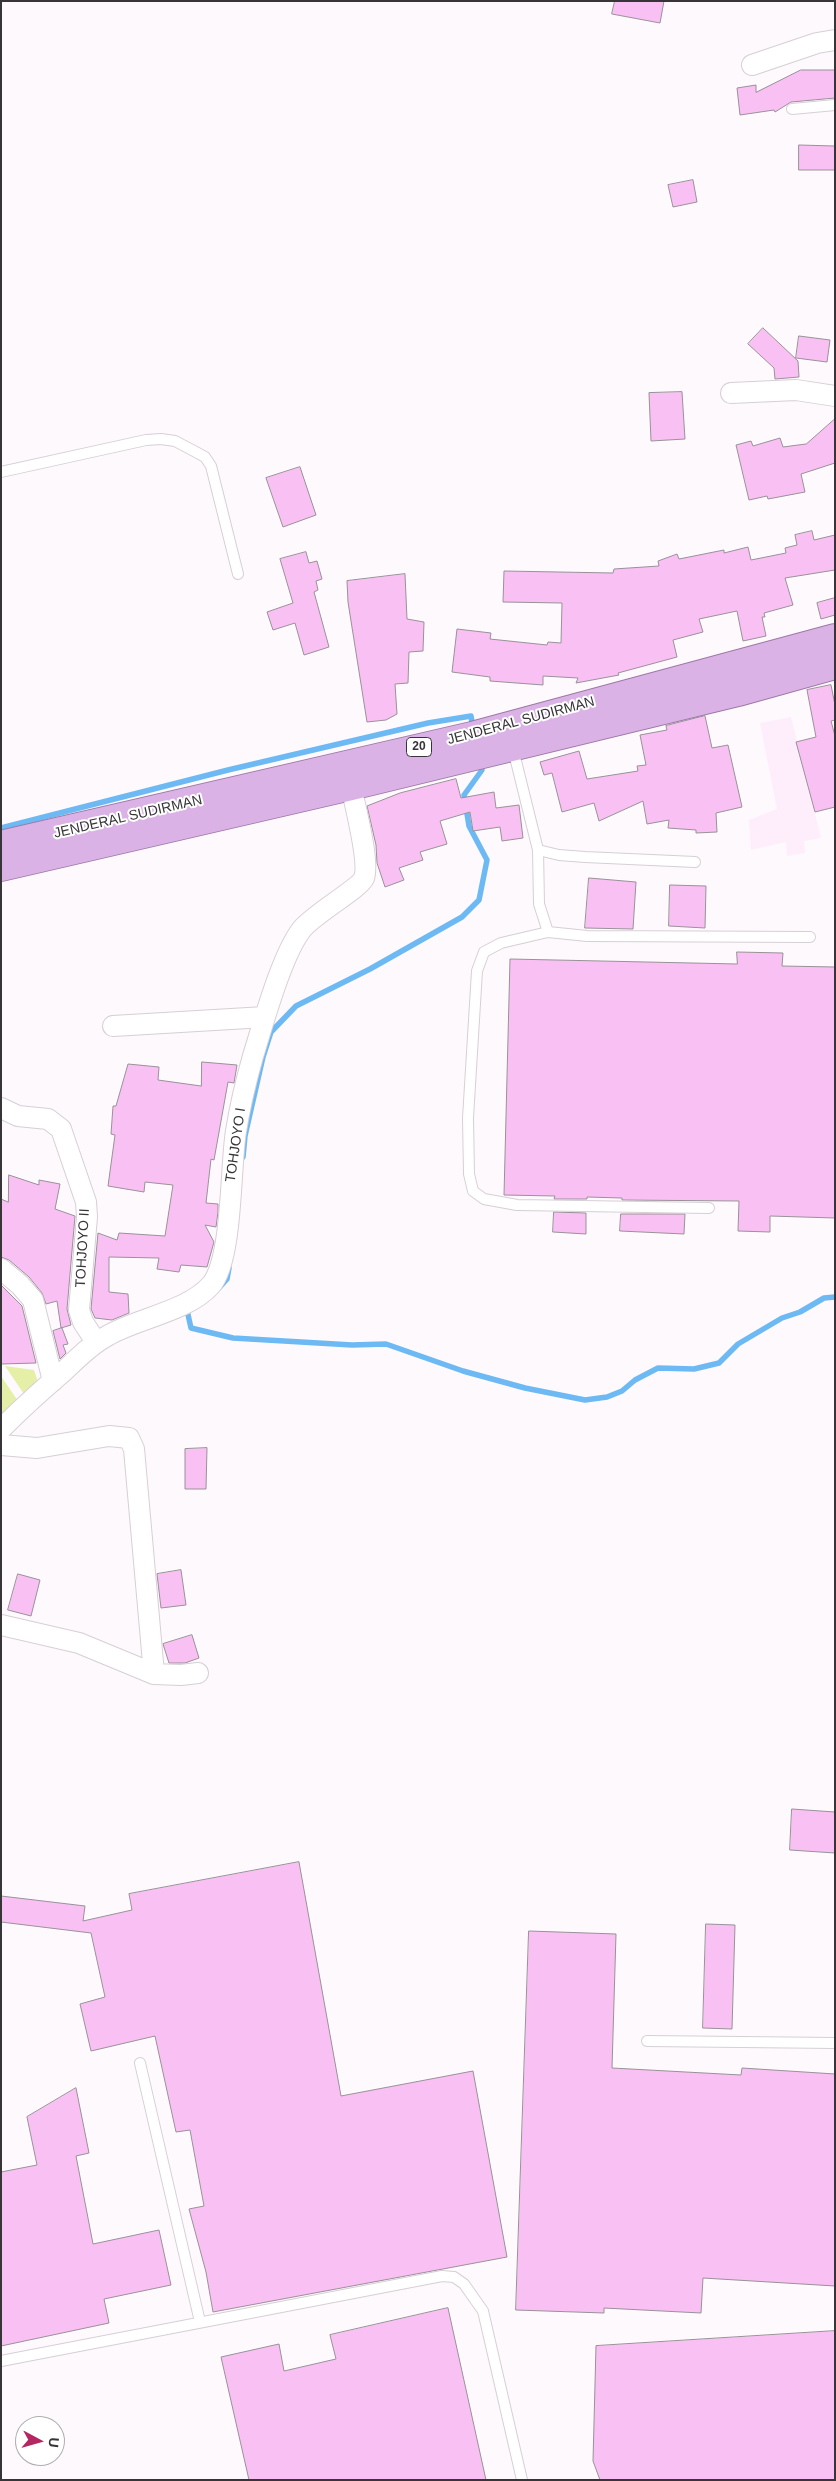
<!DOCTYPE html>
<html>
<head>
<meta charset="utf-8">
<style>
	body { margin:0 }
	#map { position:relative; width:836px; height:2481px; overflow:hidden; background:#fef9fd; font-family:Helvetica,sans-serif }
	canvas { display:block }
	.frame { position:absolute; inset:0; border:2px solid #383538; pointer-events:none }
	.north { position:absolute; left:15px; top:2416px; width:50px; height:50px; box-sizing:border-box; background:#fff; border:1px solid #afaeaf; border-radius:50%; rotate:96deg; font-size:14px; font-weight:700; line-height:20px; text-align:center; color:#383538 }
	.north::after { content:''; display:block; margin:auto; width:18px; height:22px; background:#b42861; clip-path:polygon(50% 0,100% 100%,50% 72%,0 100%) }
</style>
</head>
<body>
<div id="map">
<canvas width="836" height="2481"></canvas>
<div class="frame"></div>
<div class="north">U</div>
</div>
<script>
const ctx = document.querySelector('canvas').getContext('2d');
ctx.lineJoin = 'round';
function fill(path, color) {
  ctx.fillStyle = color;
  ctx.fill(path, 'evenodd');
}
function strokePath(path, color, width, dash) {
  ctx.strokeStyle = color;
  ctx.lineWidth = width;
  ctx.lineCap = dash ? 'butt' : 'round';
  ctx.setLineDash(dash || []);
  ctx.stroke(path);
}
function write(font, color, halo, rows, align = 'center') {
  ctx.font = font + ' Helvetica,sans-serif';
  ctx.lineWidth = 4;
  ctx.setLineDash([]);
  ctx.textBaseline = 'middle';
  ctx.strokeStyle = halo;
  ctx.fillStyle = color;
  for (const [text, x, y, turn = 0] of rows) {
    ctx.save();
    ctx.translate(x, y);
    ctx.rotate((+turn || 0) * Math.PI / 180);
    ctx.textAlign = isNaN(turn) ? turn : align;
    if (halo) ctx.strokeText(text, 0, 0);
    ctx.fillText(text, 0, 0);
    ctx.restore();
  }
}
fill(new Path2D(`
	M791,717L821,838L804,841L805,853L787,856L786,842L751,850L749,820L777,809L760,723Z`), '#feeefc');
fill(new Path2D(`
	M5,1366L34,1370L40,1388L26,1397Z
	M1,1376L20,1404L1,1419Z`), '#e6efa7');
strokePath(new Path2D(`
	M1,828L228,770L428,723L471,716L473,728
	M243,1157L245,1136L263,1057L271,1032L296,1006L370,969L462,917L479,900L487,860L469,826L464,795L482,770L480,761
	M219,1288L227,1279L229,1268
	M189,1309L187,1310L191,1328L233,1338L352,1345L386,1344L463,1371L525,1388L585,1400L607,1397L622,1391L635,1380L658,1368L694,1369L719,1363L738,1344L782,1318L800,1312L824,1298L835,1297`), '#6cb9f3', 5.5);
const building = new Path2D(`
	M615,1H664L660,23L612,14Z
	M801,70H835V98L791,102L775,112L774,110L740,115L737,88L756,85V92Z
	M799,145L835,146V170H799Z
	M693,180L697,202L673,207L668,185Z
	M763,328L798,361L799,377L775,379L774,368L748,344Z
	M799,336L830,340L827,362L796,358Z
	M682,392L685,439L651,441L649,393Z
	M835,419V463L801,474L805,492L768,499L767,496L749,500L736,445L751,441L753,446L780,438L783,447L806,444Z
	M300,467L316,515L283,527L266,478Z
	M812,531L814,540L835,535V570L785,578L793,605L764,613L765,617H762L766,636L743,641L737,611L699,619L703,632L673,640L677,657L618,673L619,675L576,683L578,678L543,676V685L490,681V677L452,672L457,629L491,633L490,639L547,645L548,642L561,643L562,603L503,602L504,571L613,573L614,569L659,566L658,561L677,554L679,559L724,550V553L748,547L751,560L786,553L785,548L797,545L795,535Z
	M306,552L309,563L317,561L322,579L316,581L318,590L314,592L329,647L304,655L295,623L273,630L267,612L293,603L280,559Z
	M405,574L407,619L424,622L423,651L409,652L408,683L395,684L397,714L386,720L367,722L348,602L347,581Z
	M835,598V615L821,619L817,603Z
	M831,685L835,705V720L831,721L835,736V807L815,812L796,742L816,737L807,690Z
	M705,716L712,748L728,745L742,807L716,813L717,832L696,833V830L668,828L669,820L647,824L643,801L599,821L594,803L562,812L552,773L544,775L540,762L579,751L587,779L638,771L637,766L646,765L640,735L667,730L666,726Z
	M456,779L461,798L494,792L496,808L519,805L523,838L502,841L500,827L473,831L470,812L440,821L447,844L420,852L423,860L399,868L404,880L385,887L377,863L376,845L367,806L400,793Z
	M589,878L636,882L633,929L585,928Z
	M670,885L706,886L705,928L669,926Z
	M737,952L783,953L782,966L835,967V1218L770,1216V1232L738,1231L739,1201L622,1200V1198L587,1197V1199H554L555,1196L504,1195L510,959L737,964Z
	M202,1062L237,1065L234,1083L228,1082L214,1160L211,1159L206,1203L218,1204V1212L216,1227L205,1225L214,1242L207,1267L181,1265L179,1272L157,1269L159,1258L109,1257V1292L128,1294L129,1313L112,1320L95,1318L91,1309L98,1233L117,1240L119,1233L165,1236L173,1185L145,1182L144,1192L108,1186L115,1135L111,1134L113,1106H116L128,1064L159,1067L158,1080L201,1086Z
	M9,1175L39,1185V1180L60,1184L55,1209L75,1216L67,1309L71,1325L61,1328L57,1301L46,1304L42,1293L29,1277L9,1260L1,1257V1199L8,1202Z
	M554,1212L586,1213V1234L553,1232Z
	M621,1214H685L684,1234L620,1231Z
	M1,1285L22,1306L36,1363L1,1364Z
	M62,1328L68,1344L63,1345L66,1353L60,1359L53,1331Z
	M207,1448L206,1489H185V1449Z
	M181,1570L186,1605L161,1608L157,1574Z
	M18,1574L40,1580L31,1616L8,1610Z
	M192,1635L199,1658L185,1663H169L163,1644Z
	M792,1809L835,1812V1853L790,1850Z
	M299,1862L341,2096L473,2071L507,2257L213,2312L206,2272L189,2209L204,2206L190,2130L176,2132L155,2036L91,2051L80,2004L105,1997L91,1933L1,1922V1896L85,1906L83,1921L132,1910L129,1894Z
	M706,1924L735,1925L732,2029L703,2028Z
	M529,1931L616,1934L612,2068L741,2075L742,2068L835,2074V2286L703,2278L701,2313L604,2308V2313L516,2310Z
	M76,2088L89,2153L76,2156L93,2244L159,2230L171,2285L104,2299L109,2323L1,2346V2172L37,2165L27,2117Z
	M448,2308L486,2480H249L221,2357L279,2344L284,2371L336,2359L330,2335Z
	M835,2331V2480H600L593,2461L596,2346Z`);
fill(building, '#f9c1f3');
strokePath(building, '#999198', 1);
const service = new Path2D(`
	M792,109L835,105
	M1,472L146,440L161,439L175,441L194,451L205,457L211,466L238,574
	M513,749L538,850L559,855L585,857L695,862
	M538,850L539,904L548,932L587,936L810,937
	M548,932L501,943L484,952L477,971L468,1118L469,1174L473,1191L484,1199L517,1205L709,1208
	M647,2041L835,2043
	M140,2063L200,2322
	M1,2361L442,2276L454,2277L464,2284L483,2311L522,2480`);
const minor = new Path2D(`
	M752,65L817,43L835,40
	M731,393L796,390L835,396
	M113,1026L265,1017
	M1,1108L18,1116L48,1119L61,1129L86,1202L87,1217L79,1310L83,1322L96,1342
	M1,1269L20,1285L33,1300L53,1381
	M1,1429C21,1409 42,1390 63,1372C77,1359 90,1345 107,1336C137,1318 187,1312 211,1285C233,1259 230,1167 236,1131C240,1106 246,1081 253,1056C263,1024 282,954 302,929C314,914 360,888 364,878C370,862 355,806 351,786
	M1,1445L37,1448L109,1436L129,1438L134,1449L154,1674
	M1,1625L79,1643L154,1674L181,1675L198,1673`);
const trunk = new Path2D(`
	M1,845L472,736L835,638
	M1,867L351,786L738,692L835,665`);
strokePath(service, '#d7cfd6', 12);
strokePath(minor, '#d7cfd6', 22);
strokePath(trunk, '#9c79a5', 30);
strokePath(service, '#fff', 10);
strokePath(minor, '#fff', 20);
strokePath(trunk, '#dbb2e6', 28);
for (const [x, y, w] of [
	[419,747,25]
]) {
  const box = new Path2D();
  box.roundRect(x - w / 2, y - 9.5, w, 19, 4);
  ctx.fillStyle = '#fff';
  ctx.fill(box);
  strokePath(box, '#383538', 1);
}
write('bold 12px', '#383538', null, [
	["20",419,747]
]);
write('14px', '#383538', '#fff', [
	["JENDERAL SUDIRMAN",521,721,-15],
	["JENDERAL SUDIRMAN",128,817,-13],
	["TOHJOYO I",236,1145,-82],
	["TOHJOYO II",83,1248,-87]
]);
</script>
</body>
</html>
